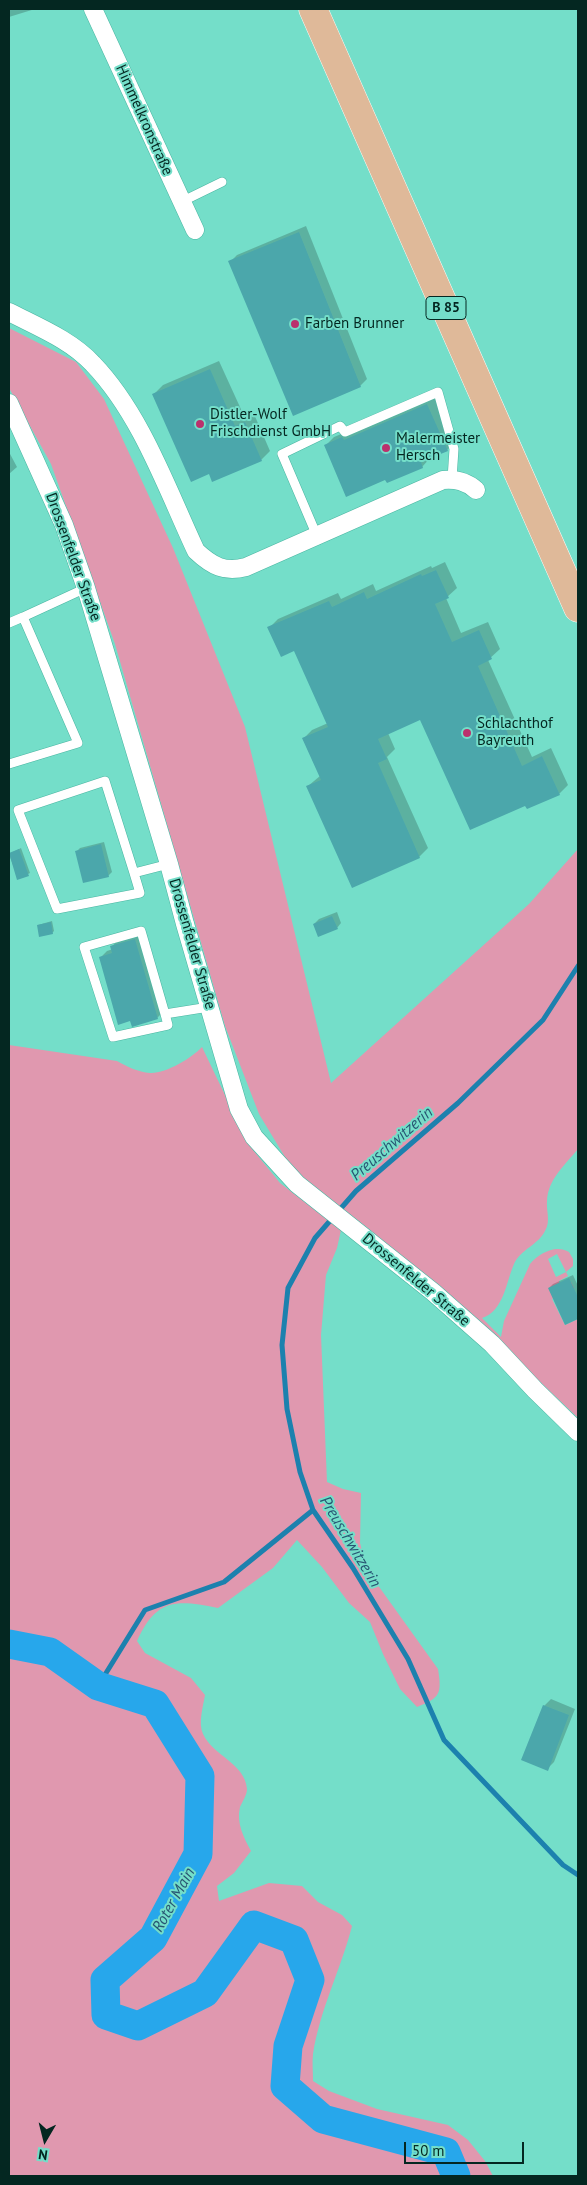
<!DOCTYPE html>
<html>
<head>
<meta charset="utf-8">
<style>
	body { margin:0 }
	#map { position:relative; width:587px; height:2185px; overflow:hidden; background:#74dec9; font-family:"PT Sans",sans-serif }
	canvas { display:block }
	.frame { position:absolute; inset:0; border:10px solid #042721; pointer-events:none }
	.north { position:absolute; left:20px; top:2115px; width:50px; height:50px; -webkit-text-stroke:4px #74dec9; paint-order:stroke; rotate:188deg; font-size:14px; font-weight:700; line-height:20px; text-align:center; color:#042721 }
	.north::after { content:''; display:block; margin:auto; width:18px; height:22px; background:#042721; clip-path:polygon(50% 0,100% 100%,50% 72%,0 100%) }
	.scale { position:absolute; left:404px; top:2142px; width:120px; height:22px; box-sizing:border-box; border:2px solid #042721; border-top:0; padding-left:6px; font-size:15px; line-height:18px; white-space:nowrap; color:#042721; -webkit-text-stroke:4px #74dec9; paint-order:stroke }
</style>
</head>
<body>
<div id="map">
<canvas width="587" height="2185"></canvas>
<div class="frame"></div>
<div class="north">N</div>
<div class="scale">50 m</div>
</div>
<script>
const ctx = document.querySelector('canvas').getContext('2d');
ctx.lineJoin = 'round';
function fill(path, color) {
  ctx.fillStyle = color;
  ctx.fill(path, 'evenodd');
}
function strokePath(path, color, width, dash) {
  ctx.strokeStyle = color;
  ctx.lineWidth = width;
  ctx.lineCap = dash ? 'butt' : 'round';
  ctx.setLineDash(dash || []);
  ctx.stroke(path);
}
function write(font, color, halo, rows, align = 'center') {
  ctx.font = font + ' "PT Sans",sans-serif';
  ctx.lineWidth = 4;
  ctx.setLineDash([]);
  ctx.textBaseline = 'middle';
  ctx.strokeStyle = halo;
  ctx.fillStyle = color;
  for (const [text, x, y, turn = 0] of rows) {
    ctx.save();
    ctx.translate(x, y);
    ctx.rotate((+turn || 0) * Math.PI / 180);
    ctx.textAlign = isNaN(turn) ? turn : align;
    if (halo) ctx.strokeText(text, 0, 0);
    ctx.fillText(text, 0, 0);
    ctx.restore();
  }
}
fill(new Path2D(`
	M9,328L76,362L104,399L173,548L245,727L331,1083L529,904L578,849V1149C565,1165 548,1179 547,1201C546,1211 551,1221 545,1231C538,1245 521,1249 514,1264C506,1282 504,1311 482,1318L501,1337L504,1321L530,1264C539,1253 556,1244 569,1252L573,1259V1266L566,1272L568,1276L559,1281L561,1287L571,1282L574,1288L552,1299L565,1325L578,1319V1418L469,1314L369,1229L311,1185L288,1162L259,1114L225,1026L115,644L51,464L9,388ZM557,1254L566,1272L556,1277L548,1259Z
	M9,1045L117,1061C128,1067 138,1072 150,1073C165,1074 192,1058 202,1047L249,1145L280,1183L341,1230L337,1248L326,1275L321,1335L327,1482L343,1489L361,1493L360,1543L367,1570L438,1669C442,1694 440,1698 417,1707L400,1689L383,1654L370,1622L349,1603L322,1567L297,1540L273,1568L218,1608C175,1599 156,1599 137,1641L145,1653L191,1678L205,1695C203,1707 198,1723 203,1734C213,1756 245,1763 247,1789C247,1795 242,1802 240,1807C236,1823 244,1838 251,1851L234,1873L217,1886L219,1901L269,1883L302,1886L318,1902L342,1915L352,1926C341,1969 320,2009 313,2054C312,2062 313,2072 313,2081L329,2091L377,2109L448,2125L468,2140L485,2161L493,2176H9Z`), '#e098af');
fill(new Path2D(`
	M9,9H35L9,17Z
	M306,226L367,379L360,386L230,262L237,255Z
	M219,361L245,418L254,414L270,451L261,460L210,472L154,394L163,385Z
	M436,395L456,441L447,450L431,457L422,467L386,478L325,446L334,437Z
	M9,452L17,467L9,474Z
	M445,562L457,588L446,598L461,633L488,622L500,649L488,660L532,757L551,748L568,785L559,794L421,718L388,733L395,749L387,757L428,848L419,857L308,786L320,776L303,739L312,730L328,723L295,650L269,628L278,619L338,593L341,599L373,584L376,591L431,566L432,568Z
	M104,842L112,872L108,876L77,851L80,848Z
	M21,848L30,873L18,879L9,854Z
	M337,912L341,923L337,928L314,924L319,919Z
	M52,921L54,931L52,933L38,925Z
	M142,933L164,1011L157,1018L100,958L107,951L113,949L112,946L119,940Z
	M573,1275L578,1286V1317L566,1323L549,1288L553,1284Z
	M551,1699L575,1709L554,1762L547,1769L544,1706Z`), '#0003');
strokePath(new Path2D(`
	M578,966L543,1020L458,1103L356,1191L315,1238L288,1288L282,1345L287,1409L300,1472L313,1510L353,1568L408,1659L444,1740L563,1865L578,1875
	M98,1686L145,1610L224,1582L313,1510`), '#1c81ae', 5);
strokePath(new Path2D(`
	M9,1644L50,1652L98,1686L155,1704L200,1776L198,1854L153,1938L105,1980L106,2015L138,2026L205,1993L254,1925L294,1940L310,1980L288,2046L285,2086L323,2119L446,2152L456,2176`), '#27a7eb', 29);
fill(new Path2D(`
	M299,232L361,387L293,416L228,261Z
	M210,369L235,426L245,422L262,461L212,482L209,474L191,482L152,394Z
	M427,404L448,451L421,462L423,468L387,483L385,480L346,497L324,445L342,437L344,440Z
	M436,570L449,598L435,604L452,642L479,630L492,659L478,666L522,766L542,756L560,795L527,809L525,806L470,830L420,720L378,739L387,759L378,763L420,858L352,888L306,786L321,780L302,738L328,727L294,651L281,657L267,627L329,601L332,607L364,592L367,599L421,574L422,576Z
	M101,844L109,877L83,883L75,851Z
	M19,849L29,876L17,880L9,853Z
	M332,916L338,929L318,937L313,924Z
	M51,922L53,934L39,937L37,925Z
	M135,939L158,1019L132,1027L130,1021L118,1025L99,957L112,953L110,946Z
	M569,1278L578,1297V1319L565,1325L548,1288Z
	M543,1705L569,1715L548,1771L521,1760Z`), '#4ba7ab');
const service = new Path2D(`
	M181,202L222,182
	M317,536L282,454L340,426L345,432L438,392L454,449L452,479
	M23,617L86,588
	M9,623L23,617L78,743L9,764
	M134,873L105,781L18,810L57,909L140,893L134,873L169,864
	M165,1014L168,1025L113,1037L84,947L141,931L165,1014L209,1007`);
const minor = new Path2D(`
	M93,9L195,230
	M9,312C38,327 71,340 93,364C141,414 167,489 196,551C212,566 225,573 246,567L443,480C456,479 466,481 476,490
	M9,403L64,525L86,588L169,864L185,924L239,1109L254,1137L297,1184L433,1292L492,1344L535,1390L578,1432`);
const primary = new Path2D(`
	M313,9L578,608`);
strokePath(service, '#49b5a1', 10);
strokePath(minor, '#49b5a1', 19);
strokePath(primary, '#fff', 29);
strokePath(service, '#fff', 9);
strokePath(minor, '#fff', 18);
strokePath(primary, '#dfb999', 28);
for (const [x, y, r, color] of [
	[295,324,5,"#bb316d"],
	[200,424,5,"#bb316d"],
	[386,448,5,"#bb316d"],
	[467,733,5,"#bb316d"]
]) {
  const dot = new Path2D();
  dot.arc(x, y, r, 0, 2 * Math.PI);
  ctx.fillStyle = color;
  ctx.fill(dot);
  strokePath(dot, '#74dec9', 2);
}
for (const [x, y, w] of [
	[446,308,40]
]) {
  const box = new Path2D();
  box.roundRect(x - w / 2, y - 11.5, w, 23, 4);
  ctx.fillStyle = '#74dec9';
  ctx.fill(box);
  strokePath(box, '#042721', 1);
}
write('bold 14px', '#042721', null, [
	["B 85",446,308]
]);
write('15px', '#042721', '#74dec9', [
	["Himmelkronstraße",144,120,66],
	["Drossenfelder Straße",73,557,70],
	["Drossenfelder Straße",192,944,74],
	["Drossenfelder Straße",416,1280,40]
]);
write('15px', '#042721', '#74dec9', [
	["Farben Brunner",305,324],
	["Distler-Wolf",210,415],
	["Frischdienst GmbH",210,432],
	["Malermeister",396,439],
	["Hersch",396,456],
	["Schlachthof",477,724],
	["Bayreuth",477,741]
], 'left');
write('italic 16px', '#285673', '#74dec9', [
	["Preuschwitzerin",392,1144,-41],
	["Preuschwitzerin",350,1542,59],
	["Roter Main",174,1900,-61]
]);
</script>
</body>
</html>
